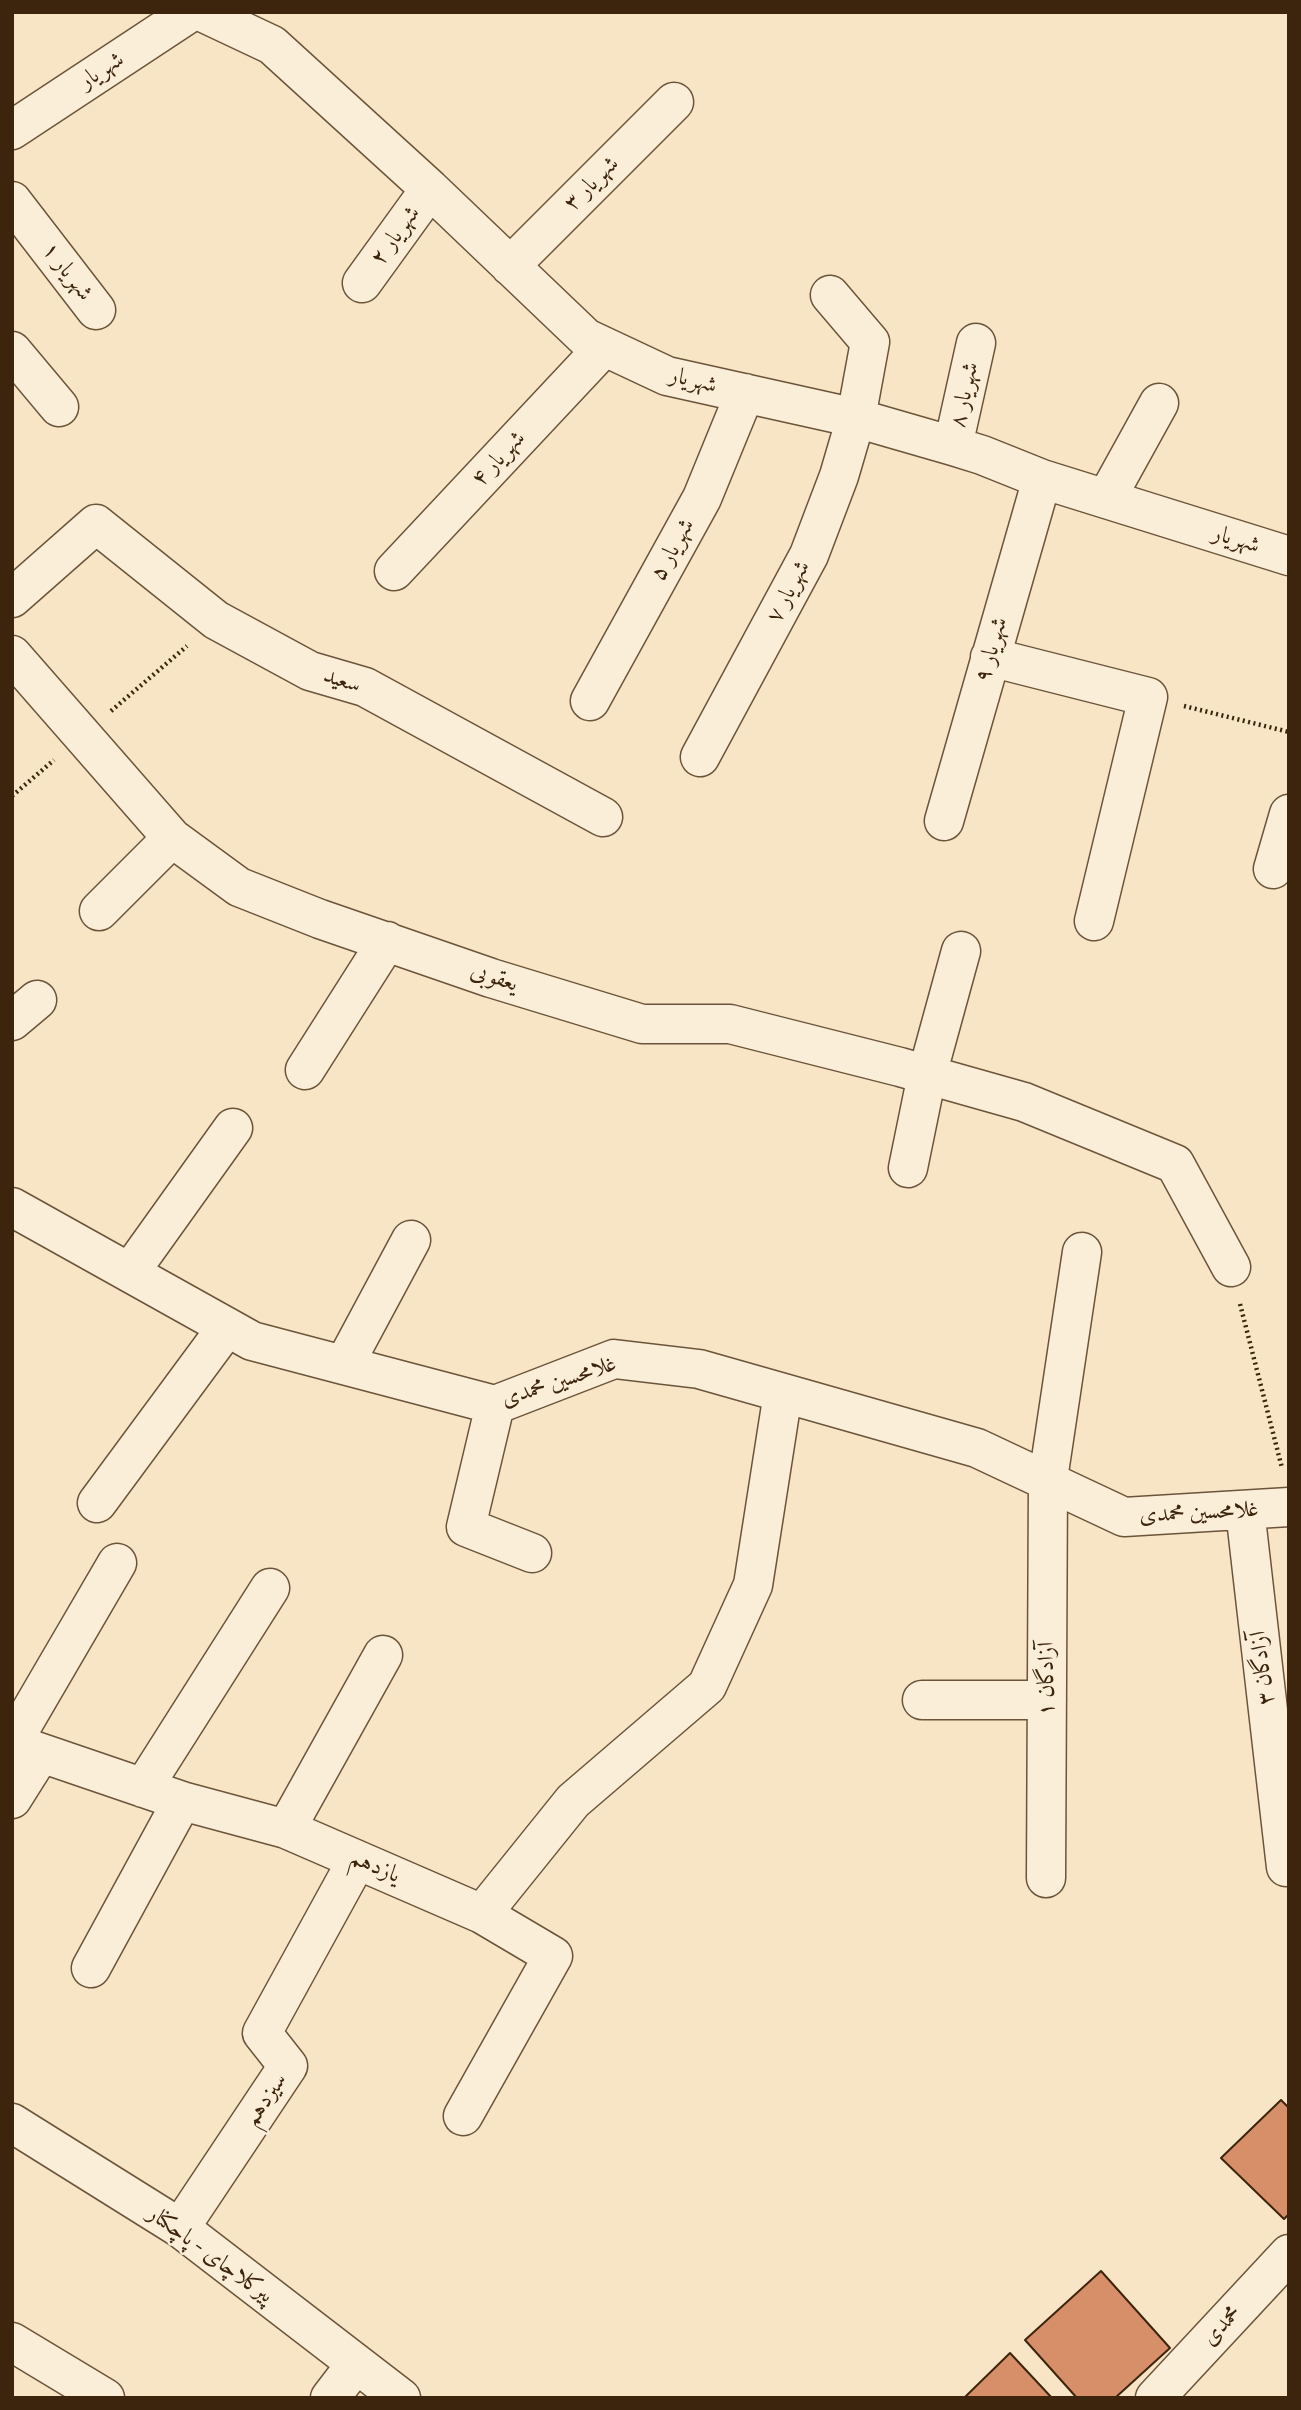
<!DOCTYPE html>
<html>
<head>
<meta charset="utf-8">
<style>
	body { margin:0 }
	#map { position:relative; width:1301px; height:2410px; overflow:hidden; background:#f7e5c5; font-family:"Gentium Book Plus",serif }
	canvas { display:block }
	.frame { position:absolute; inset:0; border:14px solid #3d240c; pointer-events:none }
</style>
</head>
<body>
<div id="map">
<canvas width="1301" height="2410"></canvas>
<div class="frame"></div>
</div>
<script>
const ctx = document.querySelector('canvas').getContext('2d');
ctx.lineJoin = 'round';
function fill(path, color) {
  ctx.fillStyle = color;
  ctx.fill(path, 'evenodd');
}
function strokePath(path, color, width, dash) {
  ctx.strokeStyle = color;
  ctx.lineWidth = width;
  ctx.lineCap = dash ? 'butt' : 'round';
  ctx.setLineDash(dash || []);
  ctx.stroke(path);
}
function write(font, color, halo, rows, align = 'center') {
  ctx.font = font + ' "Gentium Book Plus",Amiri,serif';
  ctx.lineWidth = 5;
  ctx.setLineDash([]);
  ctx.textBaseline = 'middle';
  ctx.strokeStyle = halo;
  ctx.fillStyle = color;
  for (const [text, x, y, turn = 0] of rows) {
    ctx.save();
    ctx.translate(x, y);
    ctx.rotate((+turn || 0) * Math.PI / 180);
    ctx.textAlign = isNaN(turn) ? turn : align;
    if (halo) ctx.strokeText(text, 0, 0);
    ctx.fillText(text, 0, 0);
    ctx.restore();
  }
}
const building = new Path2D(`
	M1281,2100L1289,2108V2214L1284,2219L1221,2158Z
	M1101,2271L1170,2348L1115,2398H1077L1025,2340Z
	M1010,2353L1052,2398H966L965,2397Z`);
fill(building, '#d78f69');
strokePath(building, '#3d240c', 2);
const minor = new Path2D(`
	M202,12L272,45L430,189L586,338L667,376L856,418L953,446L982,455L1042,479L1289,556
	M12,130L191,12
	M12,201L96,310
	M510,266L674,102
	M362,283L430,189
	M12,351L59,407
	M953,446L976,343
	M1106,499L1159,403
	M394,571L604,347
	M12,598L96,524L216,620L310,671L365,687L603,817
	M12,655L172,838L239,887L320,919L491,978L642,1024H730L900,1067L1024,1102L1175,1164L1231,1267
	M990,657L1148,697L1094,921
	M590,701L702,498L745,393
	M700,757L809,555L839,476L856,418L870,342L830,295
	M944,821L1042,479
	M1273,869L1289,814
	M99,911L172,838
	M12,1021L37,1000
	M305,1070L387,941
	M908,1168L927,1075L961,951
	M12,1207L252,1341L495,1405L614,1359L699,1369L977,1448L1124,1517L1289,1507
	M130,1272L233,1128
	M344,1365L411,1240
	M495,1405L466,1527L532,1553
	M97,1503L227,1327
	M1245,1510L1286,1867
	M922,1700H1047
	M12,1743L182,1801L286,1829L482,1914L553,1956L463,2116
	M12,1743L117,1563
	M143,1788L270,1588
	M12,1799L41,1753
	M286,1829L383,1655
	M1046,1878L1048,1479L1082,1252
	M482,1914L573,1801L707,1686L753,1585L783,1393
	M91,1968L182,1801
	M12,2123L180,2228L401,2398
	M180,2228L288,2066L262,2033L357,1860
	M12,2342L105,2398
	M330,2398L356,2364
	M1155,2398L1289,2254`);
strokePath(minor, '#6c543a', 41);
strokePath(new Path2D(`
	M1184,706L1289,732
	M111,711L187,646
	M12,796L54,760
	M1240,1304L1282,1468`), '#3d240c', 4.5, [2, 3.5]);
strokePath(minor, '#faeed9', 38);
write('23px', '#3d240c', '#faeed9', [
	["شهریار",102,71,-33],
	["شهریار ۳",592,184,-45],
	["شهریار ۲",396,236,-54],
	["شهریار ۱",67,272,52],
	["شهریار",693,381,14],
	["شهریار ۸",965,395,-78],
	["شهریار ۴",499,459,-47],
	["شهریار",1236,540,17],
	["شهریار ۵",673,550,-61],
	["شهریار ۷",789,592,-62],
	["شهریار ۹",992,650,-74],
	["سعید",342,681,18],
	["یعقوبی",494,978,18],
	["غلامحسین محمدی",559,1382,-18],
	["غلامحسین محمدی",1199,1513,-3],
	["آزادگان ۳",1263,1668,-97],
	["آزادگان ۱",1047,1679,-90],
	["یازدهم",375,1867,23],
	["سیزدهم",266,2100,-56],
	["پیرکلاچای - پاچکنار",210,2255,36],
	["محمدی",1222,2326,-47]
]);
</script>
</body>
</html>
